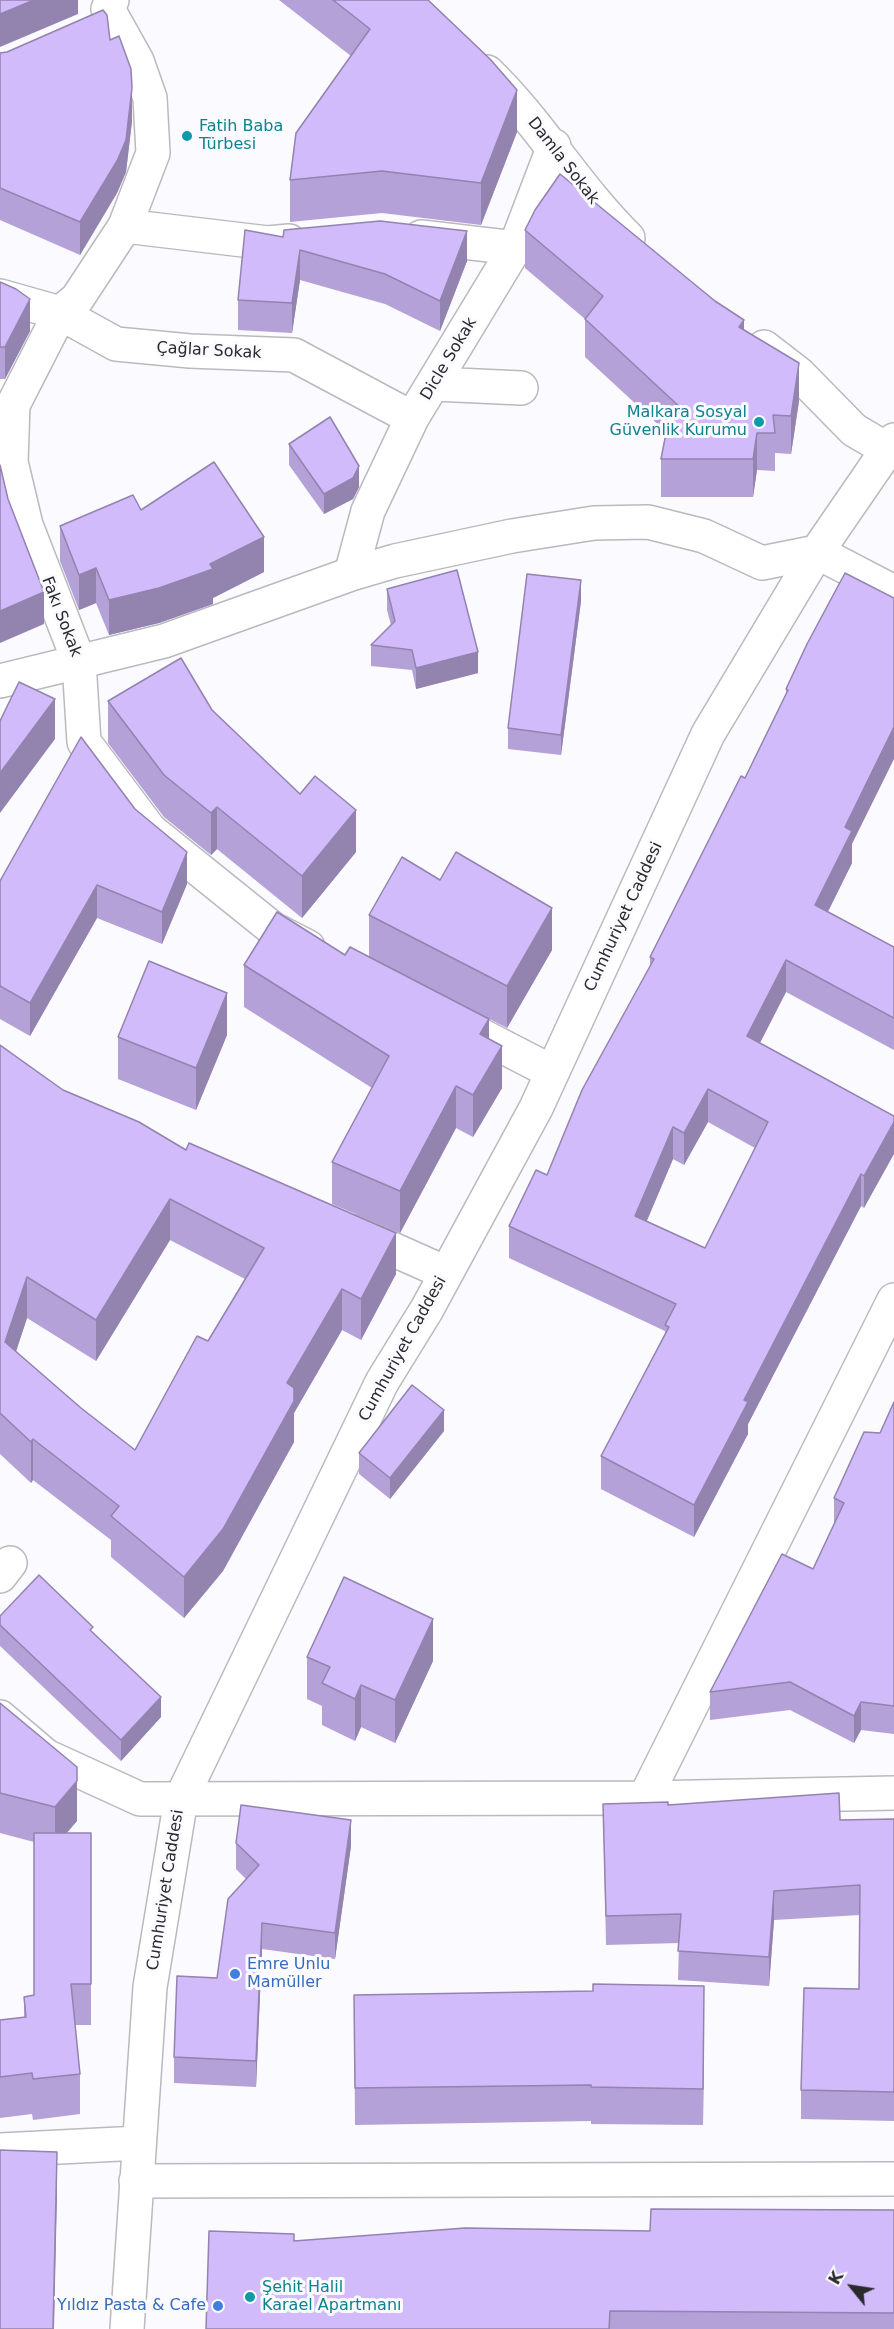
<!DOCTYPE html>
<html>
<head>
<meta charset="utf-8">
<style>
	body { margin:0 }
	#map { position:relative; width:894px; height:2329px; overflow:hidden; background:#fbfafe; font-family:"DejaVu Sans",sans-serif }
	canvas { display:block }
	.north { position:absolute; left:822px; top:2257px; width:60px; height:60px; -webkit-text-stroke:4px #fbfafe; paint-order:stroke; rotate:300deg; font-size:16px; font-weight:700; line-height:24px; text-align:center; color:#2a292b }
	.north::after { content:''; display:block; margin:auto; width:21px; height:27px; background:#2a292b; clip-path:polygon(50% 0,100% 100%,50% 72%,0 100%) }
</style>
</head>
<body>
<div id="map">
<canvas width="894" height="2329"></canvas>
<div class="north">K</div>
</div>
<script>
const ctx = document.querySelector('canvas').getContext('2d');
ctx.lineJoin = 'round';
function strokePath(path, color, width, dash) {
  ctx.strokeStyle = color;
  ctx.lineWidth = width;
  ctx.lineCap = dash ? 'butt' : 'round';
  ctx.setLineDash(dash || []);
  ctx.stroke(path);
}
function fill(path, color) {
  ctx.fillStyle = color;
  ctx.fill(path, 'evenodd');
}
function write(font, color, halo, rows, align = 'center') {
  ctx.font = font + ' "DejaVu Sans",sans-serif';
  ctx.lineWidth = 6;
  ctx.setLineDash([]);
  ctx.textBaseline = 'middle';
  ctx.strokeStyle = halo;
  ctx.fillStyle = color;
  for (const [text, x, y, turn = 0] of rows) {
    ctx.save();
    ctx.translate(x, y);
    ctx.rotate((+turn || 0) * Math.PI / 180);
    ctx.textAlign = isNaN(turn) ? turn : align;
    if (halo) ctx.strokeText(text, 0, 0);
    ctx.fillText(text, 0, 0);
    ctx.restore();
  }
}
const minor = new Path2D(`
	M112,0L108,9L137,61L150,98L153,153L125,226L77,299L60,313L13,405L11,462L26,525L79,662L84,742L150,830L273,929L308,947
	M487,72C540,123 576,187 628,238
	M125,226L268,243L289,241
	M421,237L515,248
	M0,296L60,313L116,344L190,351L294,355L412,418
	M764,347L799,374L854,430L888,450
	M435,384L521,388
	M351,574L368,511L412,418L515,248L554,146
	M0,681L164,641L351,574L395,561L512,536L594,523L648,522L704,536L762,563L817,552L894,592
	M461,1025L552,1072
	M354,1232L446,1273
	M0,1576L10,1563
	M0,1717L46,1756L140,1799L645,1798L894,1793
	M645,1798L894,1300
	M0,2150L139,2143
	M136,2181L894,2179
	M127,2329L150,1987L181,1799L382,1382L427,1309L536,1108L708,734L817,552L894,440`);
strokePath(minor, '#bab9be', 36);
strokePath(minor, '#fff', 33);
fill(new Path2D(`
	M279,0H428L517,132L481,225L382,213L290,222V180L351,56Z
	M110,40L132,121L126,172L117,193L80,255L0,220V53Z
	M525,230L744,330L799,401L791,454L775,453V471L757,470L753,497H661V459L666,432L585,357V319L525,268Z
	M283,237L467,261L440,331L385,304L300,280L292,333L238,330V300Z
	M0,282L30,331L5,379H0Z
	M289,444L359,487L353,499L324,514L289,465Z
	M141,510L264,572L213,598V604L159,623L109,635L96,603L79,610L60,561V526Z
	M387,589L478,673L416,689L412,670L371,666V645L391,625L387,610Z
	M581,601L561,755L508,749V728Z
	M807,644L852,844V863L828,912L894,947V1050L786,992L760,1043L894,1116L864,1208L861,1206L748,1424V1434L694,1537L601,1489V1456L665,1333V1331L509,1258V1226L547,1175L650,967V957L745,778L786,695V689ZM708,1122L755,1148L705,1248L647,1221L673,1159L684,1165Z
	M108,701L212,710L356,852L302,918L217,849L211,855L164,817L108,743Z
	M440,880L552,950L507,1028L369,957V915Z
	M0,881L187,884L162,944L97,918L30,1036L0,1019Z
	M345,955L489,1038L502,1088L473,1137L456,1128L400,1233L332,1204V1162L372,1088L244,1007V965Z
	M227,1035L196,1110L118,1079V1037Z
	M0,1045L63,1090L396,1274L361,1340L342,1330L294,1413V1442L223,1571L184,1618L111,1557V1540L33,1480L31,1483L0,1454ZM170,1240L245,1279L208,1341L135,1450L81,1408L16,1352L27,1318L96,1361Z
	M894,1402V1734L861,1730L854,1743L790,1710L710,1720V1692L813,1569L834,1525V1498L880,1433Z
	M444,1431L390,1499L359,1474V1453Z
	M0,1616L93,1633L161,1717L121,1761L0,1646Z
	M307,1657L433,1661L395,1743L361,1727L355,1741L322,1725V1706L307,1699Z
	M0,1703L77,1821L66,1833H91V2025H75L80,2074V2114L33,2120L32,2114L0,2118V2020L24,2017V1997L34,1995V1842L0,1833Z
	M603,1804L668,1805L840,1820L894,1819V2121L801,2119V2090L859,1989L860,1915L774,1920L769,1986L678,1980L679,1943L606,1945Z
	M236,1843L351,1846L335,1959L262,1949L256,2087L174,2083V2057L217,1978L246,1879L236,1869Z
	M354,1995L704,2023L703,2125L591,2124V2121L355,2125Z
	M894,2210V2329H206L294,2241L650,2231Z`), '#b4a1d7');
fill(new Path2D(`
	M34,0H78V14L0,47V14Z
	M132,88V121L126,172L117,193L80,255V222Z
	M517,90V132L481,225V183Z
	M467,231V261L440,331V301Z
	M300,250V280L292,333V303Z
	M30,299V331L5,379V347Z
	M744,320V358L739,327Z
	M799,363V401L791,454V416Z
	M757,433V470L753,497V459Z
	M359,466V487L353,499L324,514V494Z
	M264,537V572L213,598V604L159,623L109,635V600L210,564Z
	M96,568V603L79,610V575Z
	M581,580V601L561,755V735Z
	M44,592V624L0,643V611Z
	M478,652V673L416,689V668Z
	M55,699V739L0,813V773Z
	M894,727V759L852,844V863L815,937V905L845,827Z
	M217,807V849L211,855V813Z
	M356,810V852L302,918V876Z
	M187,852V884L162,944V912Z
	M97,885V918L30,1036V1003Z
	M552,908V950L507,1028V986Z
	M786,960V992L747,1068V1036Z
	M227,993V1035L196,1110V1068Z
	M489,1019V1061L480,1034Z
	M502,1046V1088L473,1137V1095Z
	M456,1086V1128L400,1233V1191Z
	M708,1089V1122L684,1165V1133Z
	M894,1122V1154L864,1208V1176Z
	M673,1127V1159L635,1248V1216Z
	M861,1174V1206L748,1424V1434L694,1537V1505L744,1400Z
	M170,1199V1240L96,1361V1320Z
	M396,1233V1274L361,1340V1299Z
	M27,1277V1318L5,1384V1342Z
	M342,1289V1330L294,1413V1442L223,1571L184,1618V1577L287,1383Z
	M444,1410V1431L390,1499V1478Z
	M33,1439V1480L31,1483V1442Z
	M433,1619V1661L395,1743V1700Z
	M361,1685V1727L355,1741V1699Z
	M161,1697V1717L121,1761V1740Z
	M861,1702V1730L854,1743V1716Z
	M77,1781V1821L55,1847V1807Z
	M351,1820V1846L335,1959V1933Z
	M774,1891V1920L769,1986V1957Z
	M262,1923V1949L256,2087V2061Z
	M704,1986V2023L703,2125V2089Z
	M57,2152V2194L54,2329H53Z`), '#9283af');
const building = new Path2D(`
	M0,0H34L0,14Z
	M333,0H428L490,59L517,90L481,183L382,171L290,180L296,133L370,29Z
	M103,10L107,15L110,40L119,36L131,69L132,88L126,140L117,161L80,222L0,188V53L7,52Z
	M560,174L715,301L744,320L739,327L799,363L791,416L773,415L775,433H757L753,459H661L667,428L683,410L585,319L603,296L525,230L535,210Z
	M380,221L467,231L440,301L385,274L300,250L292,303L238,300L245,230L283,237L284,230Z
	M0,282L16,289L30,299L5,347H0Z
	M330,417L359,466L353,478L324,494L289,444Z
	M214,462L264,537L210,564L213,569L159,588L109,600L96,568L79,575L60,526L133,495L141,510Z
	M0,465L8,499L44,592L0,611Z
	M457,570L478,652L416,668L412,650L371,645L395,621L387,589Z
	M845,573L894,598V727L845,827L852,831L815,905L894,947V1018L786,960L747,1036L894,1116V1122L864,1176L861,1174L744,1400L748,1402L694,1505L601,1456L669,1327L665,1325L676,1304L509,1226L536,1170L547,1175L582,1090L654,959L650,957L741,776L745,778L788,690L786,689L807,644ZM708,1089L768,1122L705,1248L635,1216L673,1127L684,1133Z
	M527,574L581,580L561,735L508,728Z
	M181,658L212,710L300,794L315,776L356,810L302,876L217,807L211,813L164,775L108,701Z
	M19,682L55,699L0,773V721Z
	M81,737L135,809L187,852L162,912L97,885L30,1003L0,986V881Z
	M456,852L552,908L507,986L369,915L402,857L440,880Z
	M277,912L345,955L350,947L489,1019L480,1034L502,1046L473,1095L456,1086L400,1191L332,1162L389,1056L244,965Z
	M149,961L227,993L196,1068L118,1037Z
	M0,1045L63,1090L139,1122L186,1150L189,1143L396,1233L361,1299L342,1289L287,1383L294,1388V1401L223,1529L184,1577L111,1516L119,1506L33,1439L31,1442L0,1413ZM170,1199L264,1248L208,1341L197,1336L135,1450L81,1408L5,1342L27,1277L96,1320Z
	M412,1385L444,1410L390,1478L359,1453Z
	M894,1402V1706L861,1702L854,1716L790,1682L710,1692L782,1554L813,1569L844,1503L834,1498L864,1432L880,1433Z
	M39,1575L93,1627L90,1630L161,1697L121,1740L0,1625V1616Z
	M344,1577L433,1619L395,1700L361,1685L355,1699L322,1683L330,1667L307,1657Z
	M0,1703L77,1767V1781L55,1807L0,1793Z
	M839,1793L840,1820L894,1819V2092L801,2090L804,1988L859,1989L860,1885L774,1891L769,1957L678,1951L681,1914L606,1916L603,1804L668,1802V1805Z
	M241,1805L351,1820L335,1933L262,1923L256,2061L174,2057L177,1976L217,1978L228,1899L259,1865L236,1843Z
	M34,1833H91V1984H71L80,2074L33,2079L32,2073L0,2077V2020L26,2017L24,1997L34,1995Z
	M593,1984L704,1986L703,2089L591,2087V2085L355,2088L354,1995L593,1991Z
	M0,2150L57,2152L53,2329H0Z
	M651,2209L894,2210V2313L610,2311L609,2329H206L209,2231L294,2234V2241L465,2228L650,2231Z`);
fill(building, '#d1bbfa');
strokePath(building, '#9283af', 1.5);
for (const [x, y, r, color] of [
	[187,136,6,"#0f9aa8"],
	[759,422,6,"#0f9aa8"],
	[235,1974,6,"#3f7fe0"],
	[250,2297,6,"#0f9aa8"],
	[218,2306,6,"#3f7fe0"]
]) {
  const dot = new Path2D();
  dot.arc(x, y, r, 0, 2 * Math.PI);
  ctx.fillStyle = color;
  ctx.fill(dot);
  strokePath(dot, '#fbfafe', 2);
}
write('16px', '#0d838f', '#fbfafe', [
	["Fatih Baba",199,127],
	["Türbesi",199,145],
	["Malkara Sosyal",747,413,"right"],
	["Güvenlik Kurumu",747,431,"right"],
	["Şehit Halil",262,2288],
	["Karael Apartmanı",262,2306]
], 'left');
write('16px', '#2a292b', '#fbfafe', [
	["Damla Sokak",563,161,52],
	["Çağlar Sokak",209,351,3],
	["Dicle Sokak",449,359,-59],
	["Fakı Sokak",61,617,69],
	["Cumhuriyet Caddesi",624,917,-65],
	["Cumhuriyet Caddesi",403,1349,-61],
	["Cumhuriyet Caddesi",166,1890,-81]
]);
write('16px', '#366cbe', '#fbfafe', [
	["Emre Unlu",247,1965],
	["Mamüller",247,1983],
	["Yıldız Pasta & Cafe",206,2306,"right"]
], 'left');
</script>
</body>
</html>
